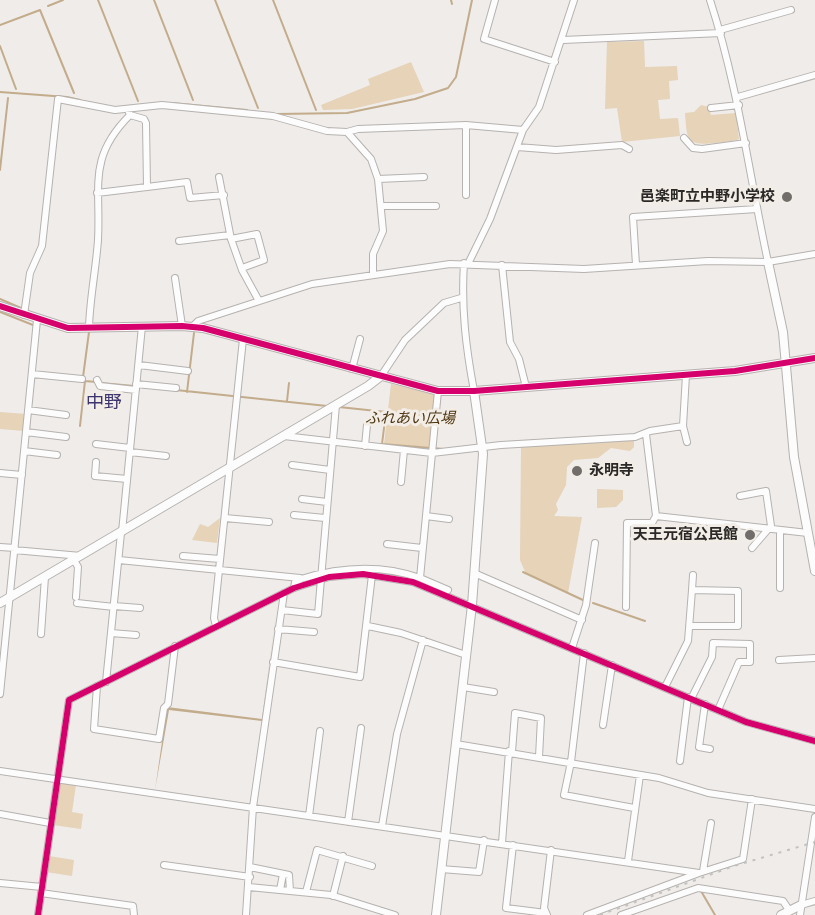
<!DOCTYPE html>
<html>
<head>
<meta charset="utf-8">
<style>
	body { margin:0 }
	canvas { display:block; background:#efece9 }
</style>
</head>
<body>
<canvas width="815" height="915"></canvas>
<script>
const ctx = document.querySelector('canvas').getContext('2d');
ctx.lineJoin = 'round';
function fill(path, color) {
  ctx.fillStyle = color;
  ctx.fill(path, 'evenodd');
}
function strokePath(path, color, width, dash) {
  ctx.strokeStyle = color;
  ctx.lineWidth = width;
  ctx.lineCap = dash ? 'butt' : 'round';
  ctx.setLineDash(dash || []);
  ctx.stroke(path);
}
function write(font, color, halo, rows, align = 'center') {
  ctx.font = font + ' "IBM Plex Serif","Noto Sans JP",serif';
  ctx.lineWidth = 6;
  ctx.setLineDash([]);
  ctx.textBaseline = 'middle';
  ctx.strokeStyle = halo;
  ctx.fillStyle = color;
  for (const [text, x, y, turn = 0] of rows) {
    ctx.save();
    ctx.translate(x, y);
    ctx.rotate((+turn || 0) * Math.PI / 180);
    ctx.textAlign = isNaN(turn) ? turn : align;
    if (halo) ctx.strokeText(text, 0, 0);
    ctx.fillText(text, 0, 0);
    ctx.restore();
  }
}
fill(new Path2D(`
	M644,41L645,67L677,66L678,80L669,81L670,99L658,100L660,119L678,118L680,136L622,142L617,108L605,109L607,42Z
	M411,62L424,92L352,109L323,110L321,105L370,85L368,79Z
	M701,105L709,107L711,115L736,113L739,139C732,142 723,142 715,143C686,146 687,140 685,113L694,112Z
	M391,384L436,394L431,447L384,444Z
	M0,412L26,414L24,431L0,429Z
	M634,440V447L630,451L611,448L598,458L574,460L567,467L566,485L556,504L558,510L554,516L582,517L568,593L526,574L520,560L521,447Z
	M597,489L623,490V500L616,507L597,508Z
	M220,518L217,543L192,540L200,524L208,527Z
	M59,782L76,785L72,812L83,814L81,829L53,825Z
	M49,856L74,860L72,876L46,872Z`), '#e6d3b8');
fill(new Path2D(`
	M278,599L262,721L169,710L155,790L167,707L262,719Z`), '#c3ac8b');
strokePath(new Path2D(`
	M98,0L138,101
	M154,0L193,100
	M215,0L258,108
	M273,0L316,110
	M451,0L452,4
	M48,6L63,0
	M0,25L40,10L74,93
	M0,46L16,89
	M0,92L67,97L80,100
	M172,103L247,110
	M276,114L347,113L415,99L448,88L456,77L472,0
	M0,170L8,98
	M0,299L21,308
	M0,312L33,325
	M89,332L83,377L85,381L96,382
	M101,383L134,386
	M176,390L327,406
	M187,392L194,333
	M287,401L289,383
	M339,407L386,412L382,444L444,449
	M80,426L85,381
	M523,572L585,601
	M593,603L645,621
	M701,891L715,915`), '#c3ac8b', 2);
const street = new Path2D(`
	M495,0L484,39L555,62
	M710,0C738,86 749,174 768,262
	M720,30L791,10
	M563,40L721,33
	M738,97L815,75
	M711,108L739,105
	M130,115L144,119L146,123L147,187L187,182L190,198L224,195
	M347,132L358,129L466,125L523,130
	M684,138L693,148L702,149L746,143
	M517,147L556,150L622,145L629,149
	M219,177L231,239L242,270L259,301
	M378,179L424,177
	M97,193L147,187
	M466,195V125
	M381,206H436
	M231,239L257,234L264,260L242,268
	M179,241L230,235
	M464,263C461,308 466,348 474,391
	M468,264L490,219L523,130L539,107L574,0
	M502,265L510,342L519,359L526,387
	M636,265L633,217L757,209
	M175,278L182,326
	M24,315L30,273L42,246L58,99L115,110L162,105L273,116L327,131L347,132L371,159L378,179L383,231L373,254V275
	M89,327C90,297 96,269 98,240C101,186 87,158 130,115L128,110
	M192,327L198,321L312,284L450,264L584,269L708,261L768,262L815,254
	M139,365L188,371
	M352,369L360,339
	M32,374L82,379
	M686,375L683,426L687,442
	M381,376L405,340L444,303L461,298
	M97,380L100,386L136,390
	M136,384L176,388
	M28,410L66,415
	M26,432L66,437
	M284,436L432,453L501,445L635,437L650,431L683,426
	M96,444L130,448
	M365,446L367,425
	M24,451L57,455
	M130,452L166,456
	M96,462L95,476L127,479
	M292,465L330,470
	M0,473L22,475
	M401,482L404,450
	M740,496L766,491L771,526L752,548
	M302,499L327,502
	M294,515L325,518
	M426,516L449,519
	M656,516L808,533
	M225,518L269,522
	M780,531V588
	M122,532L142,326
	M387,544L422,548
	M0,547L15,548
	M14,550L81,556
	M183,556L220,559
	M74,560L78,567L76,597
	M119,560L300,578
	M474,573L582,620
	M420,578L448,590
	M294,588L295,582L301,579C340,567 380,564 420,578L438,391
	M692,590L693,575
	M77,603L114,607
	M114,606L140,608
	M626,607L627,523H652L656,516L646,434
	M282,610L318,614L336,405
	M216,626L214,618L243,339
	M368,626L401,633L466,655
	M278,629L314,632
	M111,633L136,635
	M41,634L45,577
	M572,648L586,605L595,543
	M584,653L571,762L564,795L634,808
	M779,660L815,658
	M273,662L360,677L372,575
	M106,682L121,533
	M97,686L94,729L159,739L164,708L168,704L175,646
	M463,687L494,692
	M665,687L688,641L692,590L738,591V626H690
	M0,694L37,320
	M691,699L712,657L713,643L750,644V662H739L718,710
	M705,704L699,747L710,749
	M603,725L612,665
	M456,744L659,778L708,793L815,809
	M512,752L515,713L541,718L539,757
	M680,761L688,697
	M0,771L699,873L743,859L752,799
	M0,814L50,823
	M309,816L320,731
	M348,822L361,728
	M382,826L397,734L423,640
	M502,843L509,751
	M513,845L506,908L546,913
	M628,861L640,775
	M164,865L250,877
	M250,867L289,875L290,891
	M441,869L479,872L484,840
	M703,871L711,823
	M0,883L42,887
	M249,887L331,895L395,915
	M280,890L283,874
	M306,892L317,850L372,866
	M41,893L133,906L134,915
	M333,896L343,856
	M801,905L815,901
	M38,915L69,700L294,588L329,577L363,574L413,582L746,722L815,741
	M246,915L253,807L284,593
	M547,915L544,908L551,850
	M587,915L699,873
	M621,915L698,888L783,901L789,910
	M800,915L815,817`);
const secondary = new Path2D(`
	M768,262L783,332L794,457L815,571
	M0,306L68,328L182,326L203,328L438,391H474L735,371L815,358
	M0,603L368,386L381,376
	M436,915L472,605L483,454L474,391
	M781,915L801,905`);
strokePath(street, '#b5b2b0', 8);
strokePath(secondary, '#b5b2b0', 10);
strokePath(street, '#fdfcfc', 6);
strokePath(secondary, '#fdfcfc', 8);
strokePath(new Path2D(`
	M600,915L734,866L815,842`), '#c2c2c1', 2, [3, 6]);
strokePath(new Path2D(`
	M0,306L68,328L182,326L203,328L438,391H474L735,371L815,358
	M38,915L69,700L294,588L329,577L363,574L413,582L746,722L815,741`), '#d6006c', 6);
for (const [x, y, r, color] of [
	[787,197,6,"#706d6b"],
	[577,471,6,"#706d6b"],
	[750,535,6,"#706d6b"]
]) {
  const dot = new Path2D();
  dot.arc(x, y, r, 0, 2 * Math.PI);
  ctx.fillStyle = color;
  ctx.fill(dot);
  strokePath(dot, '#f2ede6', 2);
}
write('bold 15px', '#2b2927', '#f2ede6', [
	["邑楽町立中野小学校",775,197],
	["永明寺",589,471,"left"],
	["天王元宿公民館",738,535]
], 'right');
write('italic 15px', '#4c3510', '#f2ede6', [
	["ふれあい広場",410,419]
]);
write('18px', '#3c3470', '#f2ede6', [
	["中野",104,403]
]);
</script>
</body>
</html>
